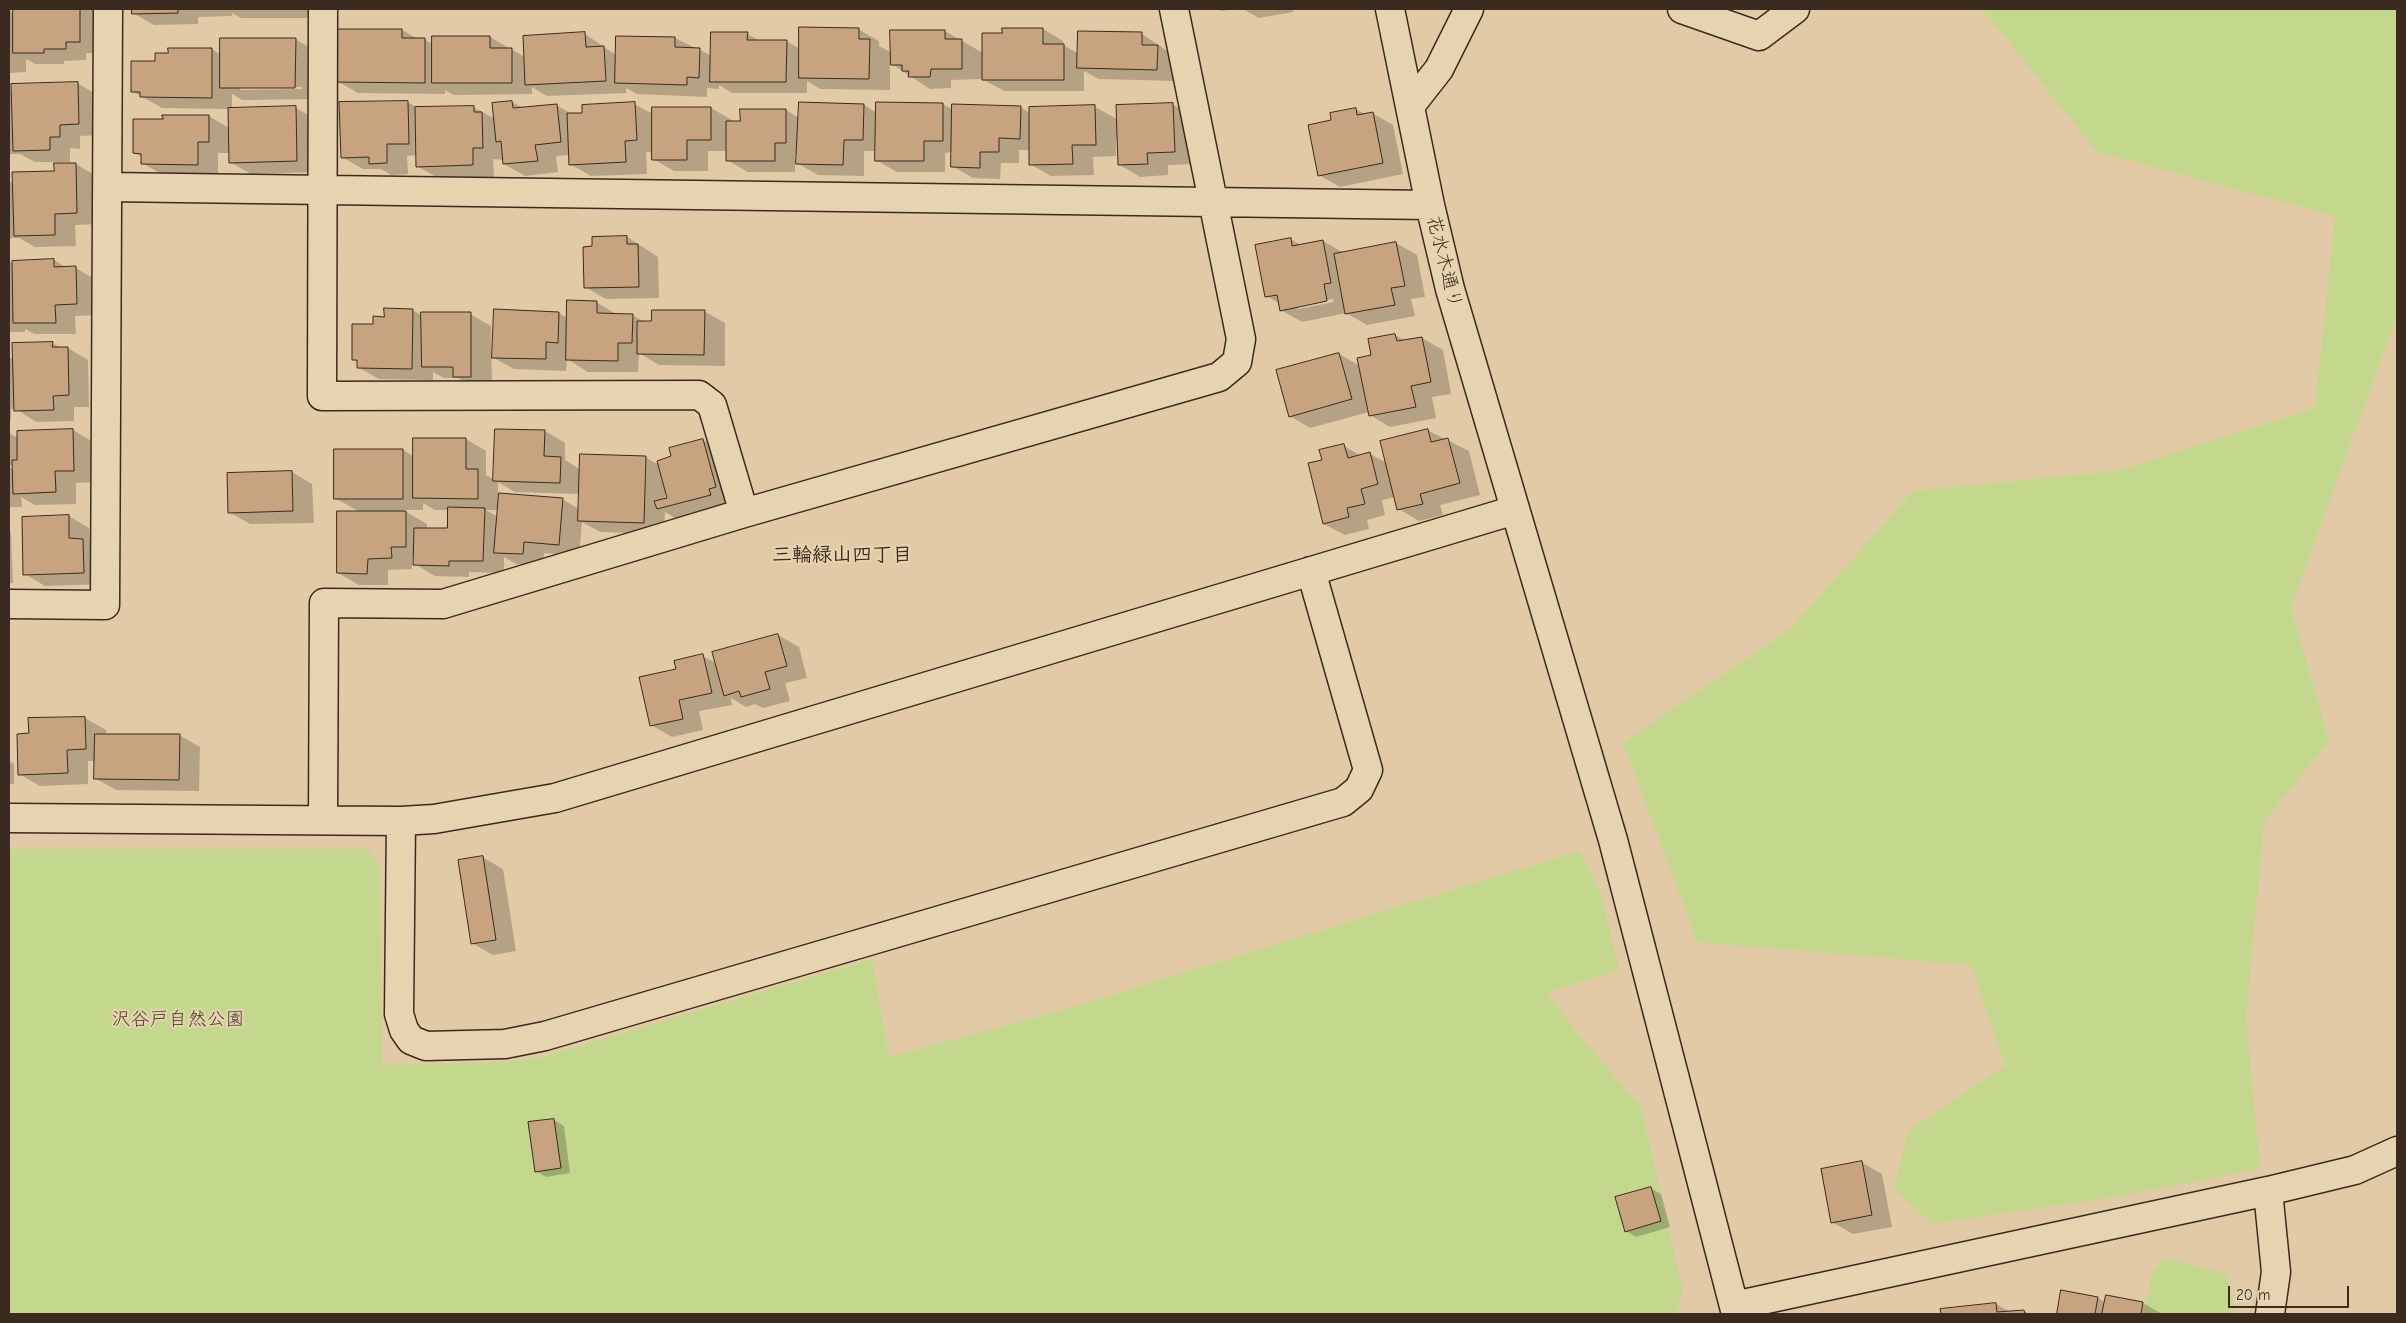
<!DOCTYPE html>
<html>
<head>
<meta charset="utf-8">
<style>
	body { margin:0 }
	#map { position:relative; width:2406px; height:1323px; overflow:hidden; background:#e3caa6; font-family:"Comic Neue",sans-serif }
	canvas { display:block }
	.frame { position:absolute; inset:0; border:10px solid #3b2a1e; pointer-events:none }
	.scale { position:absolute; left:2228px; top:1286px; width:121px; height:22px; box-sizing:border-box; border:2px solid #3b2a1e; border-top:0; padding-left:6px; font-size:15px; line-height:18px; white-space:nowrap; color:#3b2a1e; -webkit-text-stroke:4px #e6d4b1; paint-order:stroke }
</style>
</head>
<body>
<div id="map">
<canvas width="2406" height="1323"></canvas>
<div class="frame"></div>
<div class="scale">20 m</div>
</div>
<script>
const ctx = document.querySelector('canvas').getContext('2d');
ctx.lineJoin = 'round';
function fill(path, color) {
  ctx.fillStyle = color;
  ctx.fill(path, 'evenodd');
}
function strokePath(path, color, width, dash) {
  ctx.strokeStyle = color;
  ctx.lineWidth = width;
  ctx.lineCap = dash ? 'butt' : 'round';
  ctx.setLineDash(dash || []);
  ctx.stroke(path);
}
function write(font, color, halo, rows, align = 'center') {
  ctx.font = font + ' "Comic Neue","Klee One",sans-serif';
  ctx.lineWidth = 4;
  ctx.setLineDash([]);
  ctx.textBaseline = 'middle';
  ctx.strokeStyle = halo;
  ctx.fillStyle = color;
  for (const [text, x, y, turn = 0] of rows) {
    ctx.save();
    ctx.translate(x, y);
    ctx.rotate((+turn || 0) * Math.PI / 180);
    ctx.textAlign = isNaN(turn) ? turn : align;
    if (halo) ctx.strokeText(text, 0, 0);
    ctx.fillText(text, 0, 0);
    ctx.restore();
  }
}
fill(new Path2D(`
	M1982,9H2397V316L2291,607L2329,741L2264,822L2246,1017L2260,1169L2114,1197L1932,1224L1894,1189L1908,1132L2005,1065L1971,965L1697,942L1623,743L1790,629L1913,491L2117,471L2315,408L2335,216L2097,152Z
	M9,849H368L380,866L382,1065L508,1062L539,1058L872,959L889,1057L1060,1011L1579,851L1601,893L1619,970L1548,993L1582,1038L1641,1107L1683,1291L1677,1314H9Z
	M2164,1258L2227,1274L2235,1314H2144L2151,1275Z`), '#c4d88d');
fill(new Path2D(`
	M14,9H100L101,53H86V60L64,61V64H35L26,59V72L9,73V10L14,14Z
	M133,9H316V18H241L232,13V16L198,17V24L154,25L133,13Z
	M1218,9H1234L1222,11Z
	M1243,9H1293V12L1259,18Z
	M858,29L879,41V46L892,53L945,31L983,53L1003,34L1043,29L1063,41V45L1079,54L1142,34L1178,58L1177,81L1099,79L1084,71V91H1004L982,79L951,80V88L930,89L890,63V90L820,89L807,81V93H732L719,85V89L707,88V97L637,94L626,88V93L547,96L532,87V94L454,95L445,90V94L358,93L337,81L402,30L418,39L425,40L433,44L490,37L525,57L585,34L616,55L675,38L712,56L747,34L760,41H786L800,49Z
	M295,39L316,51V99L242,100L232,94V109L296,108L317,120L318,172L251,174L230,162V153H218V176L163,175L142,163L143,157L134,153L164,121L209,116L229,128V109L162,108L132,91L157,62L212,49L221,55ZM240,87H302V89L240,90Z
	M77,83L98,95L99,135L80,136V149L70,148V162H35L20,154H9V89L13,91Z
	M407,102L418,108L473,107L495,119L512,102L523,108L556,105L572,114H583L634,104L653,114L711,108L732,120V122H741L786,110L799,118L864,105L877,113L943,104L953,110L1020,107L1030,113V108L1095,107L1117,119L1172,104L1193,116L1195,164L1168,165V175L1140,177L1120,165L1118,139H1116V156L1093,157L1094,175L1051,176L1030,164V150H1019V163H1001L1000,179L973,178L952,166V152L945,153V172H897L876,160V151H864V176L818,175L797,163L798,154H795V172H748L727,160V151H708V171H674L653,159V152H646L647,174L591,176L570,164V155L556,156L558,172L525,176L504,164V160L493,159L494,177L438,178L417,166V155L407,156L408,174L391,175L381,169H363L342,157Z
	M1355,109L1365,114L1372,113L1393,125L1403,174L1340,187L1319,175L1333,121Z
	M76,164L96,176L98,224L75,225L76,246L35,247L19,238H9V181L14,184L55,173Z
	M627,237L658,257L659,298L606,299L585,287Z
	M1291,239L1301,245L1323,241L1344,253L1396,243L1417,255L1425,297L1411,299L1415,316L1367,325L1346,313L1302,322L1281,310L1280,304L1267,296ZM1333,299L1334,302L1298,309L1296,306Z
	M54,260L67,268H76L96,280L97,315L75,316L76,334H35L25,329V332H9V262L13,264Z
	M596,302L618,315H632L645,322L704,311L725,323V366L659,365L639,353L638,372H588L567,359L566,371L514,369L494,358L559,313L568,319Z
	M412,310L423,316L470,314L491,326L492,388H475L458,378H444L433,372V380L379,379L358,367V362L353,359L374,325L385,318Z
	M1395,335L1406,341L1422,338L1443,350L1451,394L1432,397L1436,418L1390,427L1370,415L1369,412L1310,428L1290,416L1278,371L1339,354L1360,366Z
	M52,343L61,348H68L88,360L89,407H74V421L36,422L16,409H11V420H9V357L14,360Z
	M73,430L93,442L94,482L76,483V504L35,505L21,497L22,507H9V467L14,470V467L9,464V433L18,438Z
	M1427,430L1469,451L1480,495L1440,505L1443,515L1419,521L1399,509L1395,497L1382,500L1385,515L1367,520L1369,529L1345,535L1324,524L1323,460L1344,446L1361,456L1370,454L1387,463Z
	M545,431L565,443V460L581,470L645,457L659,465L703,440L723,452L731,506L678,520L665,512L664,534L600,532L582,522L579,556L544,553L543,566L516,564L504,557V573L469,572V577L435,576L415,564V558H412V569L388,570V585H359L338,573L360,512L335,498L403,450L415,457L466,439L486,451V475L495,480ZM498,482L515,492L580,494L579,509L562,499L498,494ZM665,491L668,499H665ZM423,503L435,510H449L448,529H427V524L403,510H423ZM486,510H499L498,517Z
	M292,472L312,484L314,523L250,524L229,512Z
	M69,516L89,528L90,544L103,552L104,584L45,586L25,574Z
	M9,532L11,533L13,583H9Z
	M778,635L799,647L807,678L785,683L790,701L763,708L755,704L746,707L731,698L732,705L699,711L703,730L672,737L651,725L678,670L703,656L716,663Z
	M85,718L106,730V735H179L200,747L199,791L116,790L95,778V761H88V784L40,786L19,774L30,735Z
	M9,761L14,764V784H9Z
	M482,857L503,869L516,951L493,955L472,943Z
	M554,1120L564,1126L570,1173L546,1177L536,1171Z
	M1861,1162L1882,1174L1892,1227L1853,1234L1832,1222Z
	M1650,1188L1661,1194L1670,1227L1636,1237L1626,1231Z
	M2062,1292L2098,1298L2106,1303H2143L2162,1314H2058Z
	M1996,1304L2010,1312L2024,1311L2030,1314H1942V1310Z`), '#0003');
const building = new Path2D(`
	M13,9H80V42H66V49H44V53H13Z
	M132,9H178V13L132,14Z
	M799,27L859,28V39H870L869,79L799,78Z
	M1002,28H1043V44H1064V80H982V33H1002Z
	M337,29H402V38H425V83L336,82Z
	M890,30H945V39H962V69H931L930,77H908L909,71H902V65H891Z
	M1078,31L1142,32V45H1158L1157,70L1077,68Z
	M585,32L586,47L604,46L606,81L525,85L523,36Z
	M711,32H748L747,40H787L786,82H710Z
	M432,36H490V48H512V83H432Z
	M616,36L675,37V47L700,48L699,78L687,77V85L615,83Z
	M220,38H296L295,88H220Z
	M168,48H212V98L140,97V92H131V61H155V53H168Z
	M78,82L79,124L60,125V137H50V150L13,151L11,84Z
	M408,101L409,144H387V163L369,164V157L341,158L339,102Z
	M512,101L513,108L557,104L561,142L535,145L538,161L503,164L501,141L496,142L492,103Z
	M635,102L637,140L625,141L626,162L569,165L567,113H582V105Z
	M799,102L864,104L863,140H844L843,165L796,164Z
	M876,102L943,103V141H924V161H875Z
	M1173,103L1175,152L1147,153L1148,164L1118,165L1116,105Z
	M952,104L1021,106L1020,139L999,138V152H980V168L951,167Z
	M1095,105L1096,145H1072L1073,164L1029,165V107Z
	M296,106L297,161L229,163L228,108Z
	M474,106V112H482L483,148H473V165L416,167L415,107Z
	M652,107H711V140H687V160H652Z
	M1356,108L1357,115L1373,112L1383,163L1318,176L1308,125L1331,120L1330,113Z
	M740,109H786V143H775V161H726V121H740Z
	M162,115H209V142H198V165L141,164V154L133,153V119H163Z
	M54,163H76L77,213L55,214V235L14,236L12,172L54,171Z
	M627,236V244H638L639,287L584,288L583,247L592,246V237Z
	M1291,238L1292,246L1323,240L1331,283L1324,284L1327,301L1280,311L1277,295L1265,297L1255,245Z
	M1396,242L1405,286L1391,288L1395,305L1345,314L1334,254Z
	M54,259V267L76,266L77,304L55,305L56,323H13L12,261Z
	M567,300L597,301V313L633,314L632,343H618V361L566,360Z
	M384,308L413,309L412,369L357,368V360H352V324H373V316L384,317Z
	M494,309L559,312L558,343L546,342V359L492,358Z
	M652,310H705L704,355L637,354V321H651Z
	M421,312H471V377H453V367H422Z
	M1395,334L1397,341L1422,337L1431,382L1411,386L1416,407L1369,416L1357,358L1371,355L1368,339Z
	M53,342L52,347H68L69,395L53,396L54,410L14,411L12,343Z
	M1339,353L1352,399L1289,417L1276,370Z
	M73,429L74,471H55L56,492L13,494L12,460H17V431Z
	M495,429L545,430L544,456L561,457L560,483L493,481Z
	M1428,429L1431,442L1448,438L1460,483L1420,494L1423,504L1397,510L1380,441Z
	M413,438H466V469H478V499L413,498Z
	M703,439L716,487L709,489L711,495L657,509L654,501L667,498L657,461L671,456L669,448Z
	M1344,444L1348,458L1370,452L1378,484L1361,489L1365,504L1347,508L1349,517L1323,524L1308,463L1322,460L1319,450Z
	M334,449H403V499H334Z
	M580,454L646,456L644,523L578,521Z
	M292,471L293,511L228,513L227,473Z
	M499,493L563,498L559,545L524,542L523,554L494,553Z
	M448,507L485,508L483,561H449V566L413,565L414,528H447Z
	M337,511H406V547H391L392,558L368,559L367,574L337,573Z
	M69,515V538L83,539L84,573L23,575L22,517Z
	M778,634L787,666L765,672L770,689L741,697L739,691L724,696L712,652Z
	M703,654L712,693L679,700L683,719L650,726L639,677L676,669L674,661Z
	M85,717L86,749L67,750L68,773L18,775L17,734L29,733L28,718Z
	M95,734H180L179,780L94,779Z
	M483,856L496,940L471,944L458,860Z
	M554,1119L561,1168L535,1172L528,1122Z
	M1862,1161L1872,1215L1831,1223L1821,1169Z
	M1651,1187L1661,1221L1625,1232L1615,1197Z
	M2061,1290L2098,1297L2095,1314H2057Z
	M2106,1295L2143,1302L2141,1314H2102Z
	M1996,1303L1997,1312L2024,1310L2025,1314H1941L1940,1309Z`);
fill(building, '#c8a37f');
strokePath(building, '#3b2a1e', 1);
const minor = new Path2D(`
	M323,9L322,396L699,395L712,405L744,513
	M1390,9L1430,205L1450,289L1613,840L1736,1314
	M1682,9L1759,36L1795,9
	M1410,106L1439,69L1469,9
	M107,187L1430,205
	M9,604L105,605L108,9
	M9,818L401,821L434,819L555,798L1515,510
	M323,819L324,603L443,604L744,513L1219,377L1237,362L1241,339L1174,9
	M401,821L399,1014L404,1030L411,1040L426,1046L505,1044L545,1036L1343,802L1359,789L1368,770L1311,571
	M2268,1191L2276,1272L2270,1314
	M1734,1306L2268,1191L2355,1170L2397,1151`);
strokePath(minor, '#3b2a1e', 31);
strokePath(minor, '#e6d4b1', 28);
write('19px', '#3b2a1e', '#e6d4b1', [
	["花水木通り",1444,262,76]
]);
write('19px', '#50442f', '#e6d4b1', [
	["沢谷戸自然公園",178,1020]
]);
write('bold 20px', '#3b2a1e', '#e6d4b1', [
	["三輪緑山四丁目",842,555]
]);
</script>
</body>
</html>
